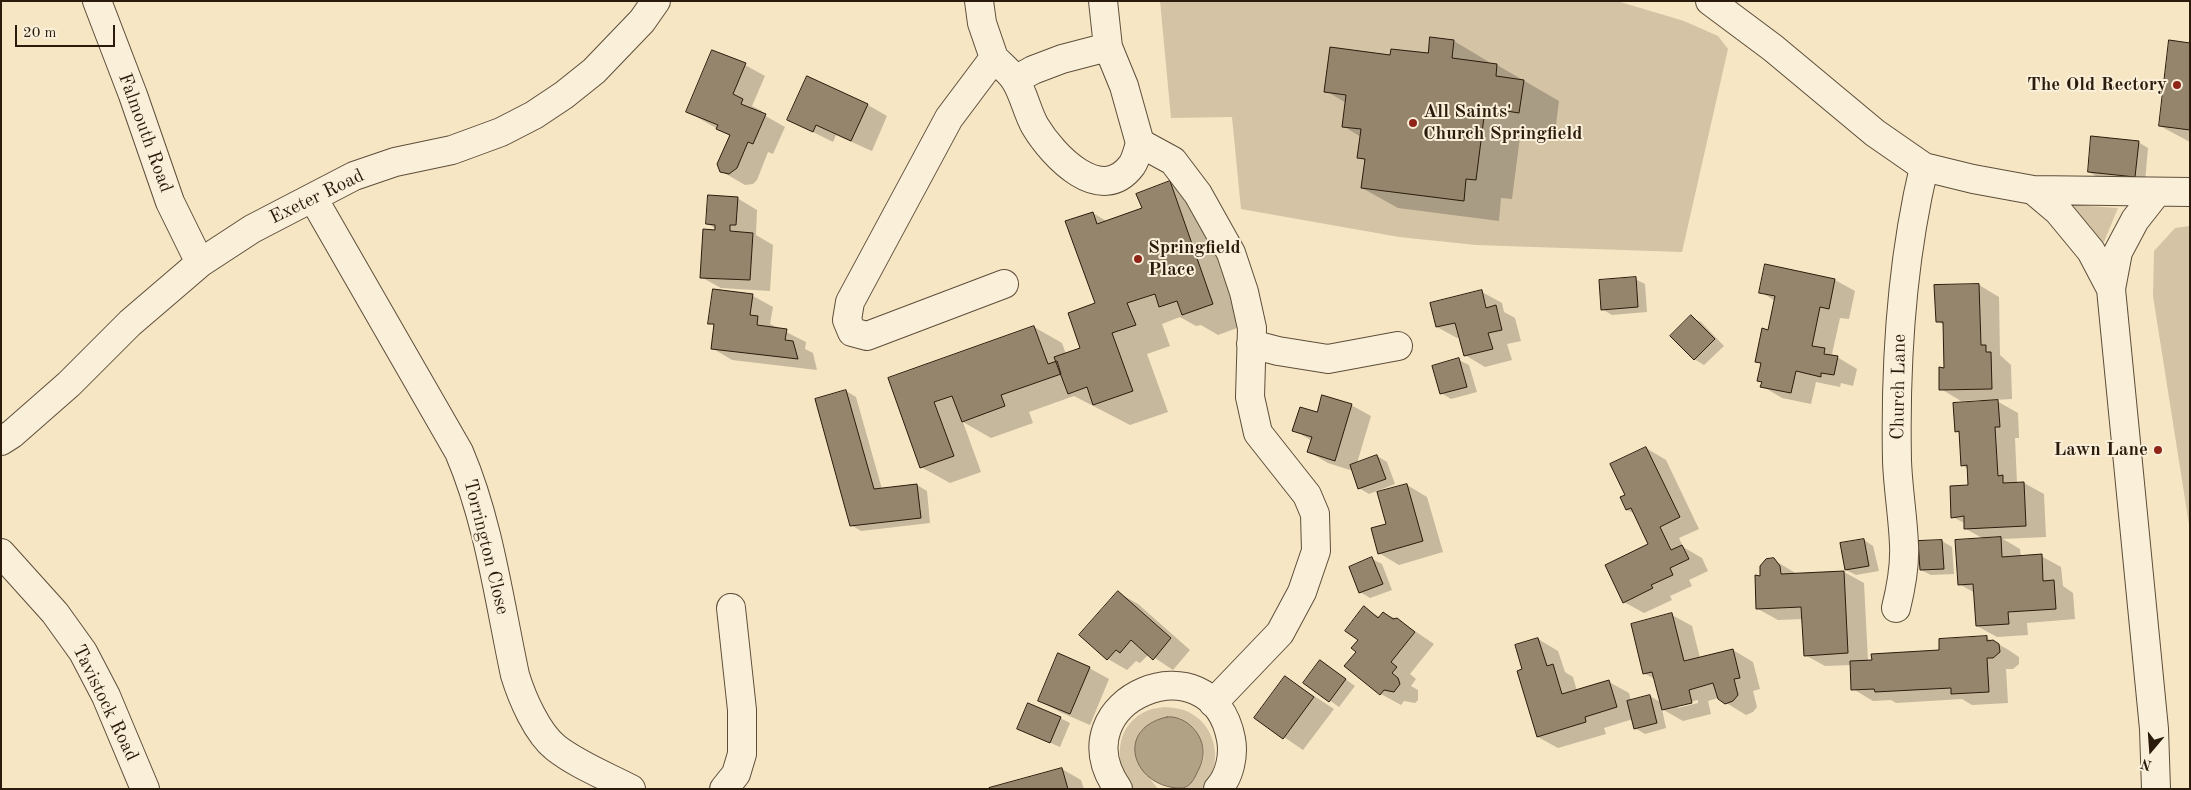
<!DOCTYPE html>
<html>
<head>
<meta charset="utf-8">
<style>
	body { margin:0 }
	#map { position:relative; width:2191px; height:790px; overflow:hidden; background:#f7e6c4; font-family:"Old Standard TT",serif }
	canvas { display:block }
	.frame { position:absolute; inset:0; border:2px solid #2a1b0c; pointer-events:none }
	.north { position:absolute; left:2126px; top:725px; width:50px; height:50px; -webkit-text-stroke:4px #faefd9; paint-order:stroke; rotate:198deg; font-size:14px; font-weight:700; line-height:20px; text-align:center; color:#2a1b0c }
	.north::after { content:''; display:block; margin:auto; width:18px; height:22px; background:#2a1b0c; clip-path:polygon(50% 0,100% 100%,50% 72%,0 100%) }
	.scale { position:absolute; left:15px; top:25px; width:100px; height:22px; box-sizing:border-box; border:2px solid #2a1b0c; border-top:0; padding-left:6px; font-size:15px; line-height:18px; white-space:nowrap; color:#2a1b0c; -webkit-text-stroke:4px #faefd9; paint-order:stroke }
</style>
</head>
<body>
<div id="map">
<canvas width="2191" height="790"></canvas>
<div class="frame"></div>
<div class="north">N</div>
<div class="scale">20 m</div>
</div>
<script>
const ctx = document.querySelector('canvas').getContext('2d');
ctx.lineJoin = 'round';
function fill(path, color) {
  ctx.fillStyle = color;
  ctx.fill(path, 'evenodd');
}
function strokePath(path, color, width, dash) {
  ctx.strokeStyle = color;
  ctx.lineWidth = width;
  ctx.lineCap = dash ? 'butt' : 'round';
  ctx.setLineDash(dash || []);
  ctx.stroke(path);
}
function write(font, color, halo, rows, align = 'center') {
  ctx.font = font + ' "Old Standard TT",serif';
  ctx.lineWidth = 4;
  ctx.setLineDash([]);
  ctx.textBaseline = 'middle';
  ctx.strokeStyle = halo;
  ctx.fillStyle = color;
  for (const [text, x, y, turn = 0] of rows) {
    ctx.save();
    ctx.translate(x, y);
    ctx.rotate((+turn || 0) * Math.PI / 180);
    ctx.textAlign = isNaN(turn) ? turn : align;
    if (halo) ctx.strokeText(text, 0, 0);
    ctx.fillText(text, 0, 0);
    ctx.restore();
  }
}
fill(new Path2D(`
	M1160,1H1617L1684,21L1718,36L1728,49L1682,252L1476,245L1399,237L1241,209L1232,117L1171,118Z
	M2075,205L2118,208L2104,242L2101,243L2074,208Z
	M2190,226V531L2153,296L2154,251L2175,228Z
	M1165,707C1176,708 1186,709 1195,716C1218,731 1223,770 1201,789H1176L1185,788C1190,779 1199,770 1203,761C1209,744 1192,727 1180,718L1141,730C1126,756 1143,768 1158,789H1161H1133C1112,763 1115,723 1149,710C1154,708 1160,708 1165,707Z`), '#d4c3a5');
const water = new Path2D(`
	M1167,717C1184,715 1202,732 1203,750C1204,759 1200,767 1196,775C1193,781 1190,786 1183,788C1134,790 1112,729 1167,717Z`);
fill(water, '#b1a185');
strokePath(water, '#7b6b55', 1);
fill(new Path2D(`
	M1454,41L1489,62V64L1497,65L1559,101L1555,133L1529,129L1528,138L1520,137L1512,199L1501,198L1499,221L1398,208L1362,188L1366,161L1359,157L1361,137L1343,126L1346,103L1326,91L1391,56L1429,55Z
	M2190,44V142L2160,126Z
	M745,65L765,76L752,106L762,111V114L785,127L773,154L768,152L757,180L753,184L745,185L721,171L730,136L688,112Z
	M808,78L868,105L887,116L872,151L836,135L833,142L789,120Z
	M2138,142L2148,148L2145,182L2099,178L2089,172Z
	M1170,183L1205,203L1248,324L1218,335L1201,325L1196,326L1180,317L1162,324L1170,346L1147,354L1168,412L1130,425L1074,396L1029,412L1033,423L991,438L963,422L981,472L950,483L921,467L889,379L1034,327L1062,343L1066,354L1082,348L1097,304L1093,213L1108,222L1143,209Z
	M737,198L757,210L756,235L773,245L770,291L721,288L701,277L716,231V229L707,223Z
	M1766,266L1835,280L1855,291L1849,319L1840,318L1832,354L1857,369L1853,386L1841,383L1840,387L1816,382L1811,404L1782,398L1762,386L1763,383L1758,380L1762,364L1756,361L1769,331L1775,301L1761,292Z
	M1635,279L1645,284L1647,312L1612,315L1602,309Z
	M1979,285L1999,297L2000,355L2011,365L2012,399L1995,400L2018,413L2019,438H2015L2017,483H2024L2044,494L2046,537L2003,539L2020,549L2021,557L2041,556L2061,567L2063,586L2073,593L2075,619L2027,623L2028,635L1997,637L1977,626L1975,593L1959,584L1984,539L1966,529V524L1953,517L1969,486L1968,469L1962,465L1960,434L1956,431L1981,403L1980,400L1961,401L1941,389L1945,369L1944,325L1937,321Z
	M1482,292L1502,303L1504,312L1515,318L1521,341L1507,344L1512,360L1485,367L1465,355L1460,337L1457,338L1437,327Z
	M753,296L773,307L770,324L806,342L805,349L813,353L817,370L732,360L712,348L715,326L710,323Z
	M1691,317L1701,322L1724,346L1704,365L1694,359Z
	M1459,360L1469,365L1477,392L1451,399L1441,393Z
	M846,391L856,397L882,489L917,485L927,491L930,523L861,531L851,525Z
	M1351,405L1371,416L1357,463L1377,456L1387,462L1395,484L1369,494L1359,488L1353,471L1328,463L1309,452L1312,441L1294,430L1318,413Z
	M1646,448L1666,460L1699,529L1679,538L1683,547L1702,558L1708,571L1689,580L1692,586L1670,596L1672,600L1644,613L1624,602L1650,545L1635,514L1627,510L1622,498L1626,495Z
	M1407,485L1427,497L1443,552L1399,565L1379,553L1387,525Z
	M1864,540L1873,546L1879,571L1856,575L1846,570Z
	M1942,541L1952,547L1954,574L1931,575L1921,570Z
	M1372,559L1382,564L1392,590L1370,598L1360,592Z
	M1774,560L1797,574L1844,572L1864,583L1868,661L1941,651L1987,638L2007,649L2019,657V664L2013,669H2006L2008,703L1972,705L1962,699L1896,703L1891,700L1873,701L1853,689L1851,665L1825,666L1805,655L1803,619L1778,620L1758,609L1762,577Z
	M1119,593L1138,604L1190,650L1173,670L1149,654L1140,663L1136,661L1127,670L1108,659Z
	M1364,608L1380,617L1383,613L1397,619L1434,644L1410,674L1416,679L1411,686L1418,690V700L1415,703L1404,701L1401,705L1381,694L1346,666L1357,651Z
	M1672,615L1692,626L1700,658L1733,650L1753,662L1760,689L1753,691L1757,707L1753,712L1746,715L1718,698L1708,701L1711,714L1683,721L1662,709L1666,728L1645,734L1635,728L1633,719L1604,728L1606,734L1558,748L1538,737L1524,670L1538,639L1558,651L1565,672L1573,677L1577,691L1609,682L1629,693L1631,701L1650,696L1662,703L1656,680L1644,673ZM1698,700V703L1678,708V705Z
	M1320,661L1355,686L1339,707L1305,683Z
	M1089,668L1109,679L1090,725L1060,712L1040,701Z
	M1285,677L1334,709L1303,750L1256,718Z
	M1060,718L1070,723L1060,747L1019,729Z
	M1062,769L1081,780L1084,789H992Z`), '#0003');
const building = new Path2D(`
	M1430,37L1454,40L1452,58L1497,64L1496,76L1524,80L1519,113L1494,109L1493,118L1484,117L1476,180L1466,179L1464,201L1361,188L1365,159L1357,158L1361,129L1342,127L1346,95L1324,92L1330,47L1390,55L1391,49L1428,53Z
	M2169,40L2190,43V130L2159,126Z
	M712,50L746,63L733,94L743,99L741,104L766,114L753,144L748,142L737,168L729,174L720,172L717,164L730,135L716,129L718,125L686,112Z
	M807,76L868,104L851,141L816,125L813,132L787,120Z
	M2091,136L2139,141L2135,177L2088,172Z
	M1170,181L1213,304L1182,315L1177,301L1159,307L1155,294L1127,303L1136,325L1112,333L1133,391L1093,405L1087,387L1068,394L1054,357L1080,348L1068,313L1095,303L1065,221L1093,212L1097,224L1142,208L1136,194Z
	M708,195L738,197L736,225H730V231L753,233L750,280L700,278L703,229L715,230V225L706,224Z
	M1765,264L1835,279L1829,309L1820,307L1812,346L1825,348L1824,354L1838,356L1834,375L1821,373V377L1796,371L1791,393L1760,387L1762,382L1757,381L1761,363L1755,362L1762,328L1768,330L1775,296L1759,293Z
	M1636,277L1638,307L1601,310L1599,280Z
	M1979,284L1981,345H1986V352H1991L1992,389L1939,390V367L1944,368L1943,322H1936L1934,285Z
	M713,289L753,294L750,315L758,316L757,325L787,329L785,340L793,341L798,359L711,349L714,324H708Z
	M1482,290L1486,308L1496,305L1502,330L1488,333L1493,349L1464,356L1455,323L1436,327L1430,303Z
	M1691,315L1715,339L1694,360L1670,336Z
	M1034,326L1048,364L1057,361L1061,374L1001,395L1005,406L962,422L952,396L934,402L954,456L920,468L888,378Z
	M1459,358L1467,387L1440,394L1432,366Z
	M846,390L874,489L917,484L921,518L850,526L815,399Z
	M1322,395L1352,404L1335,461L1307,452L1312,437L1292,431L1300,407L1317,412Z
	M1998,400L2000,427H1995L1998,476L2003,475V483L2024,482L2026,526L1964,529V516L1951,518L1950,486L1968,485L1967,465L1961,466L1959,431L1955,432L1953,403Z
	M1646,447L1680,517L1660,527L1671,550L1682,545L1689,559L1670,568L1673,575L1651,585L1653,588L1623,603L1605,565L1648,544L1631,508L1626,510L1620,497L1625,495L1610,464Z
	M1377,455L1386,479L1358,489L1350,465Z
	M1407,484L1423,541L1378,554L1371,528L1386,524L1377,492Z
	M2001,537L2002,557L2042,554L2043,581L2054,580L2056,609L2008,612L2009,624L1976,626L1973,584L1958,585L1955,540Z
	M1864,539L1869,566L1845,570L1840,543Z
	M1942,540L1944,569L1920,570L1918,541Z
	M1372,557L1383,584L1359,593L1349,567Z
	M1774,558L1780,566L1781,574L1844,571L1848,653L1804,656L1801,607L1756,609L1755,575L1760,576V566L1766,559Z
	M1118,591L1171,638L1153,660L1131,640L1120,653L1116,650L1107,660L1079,635Z
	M1364,606L1378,618L1383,612L1393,619L1397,618L1415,632L1391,662L1397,667L1392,673L1398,678L1400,684L1394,692L1384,690L1380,695L1344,666L1356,652L1351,648L1358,640L1345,631Z
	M1672,613L1684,661L1733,649L1740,678L1734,679L1738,695L1733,701L1725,704L1718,699L1713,683L1689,690L1692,703L1662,710L1652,672L1643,674L1631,624Z
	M1987,636V641L1993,640L1999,644L2000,652L1993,658H1987L1989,692L1951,694V688L1875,692L1874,689L1851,690L1850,661L1872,660L1871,654L1939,650V639Z
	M1538,638L1547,666L1553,664L1562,694L1609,680L1617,707L1585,717L1586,722L1537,737L1517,671L1522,669L1515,645Z
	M1058,653L1090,667L1070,714L1038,701Z
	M1320,660L1346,679L1329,702L1303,683Z
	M1285,676L1314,697L1283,739L1254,718Z
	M1650,695L1657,723L1634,729L1627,701Z
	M1028,703L1061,717L1050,743L1017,729Z
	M1062,768L1068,789H989V788Z`);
fill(building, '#95856c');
strokePath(building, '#2a1b0c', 1);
const minor = new Path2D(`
	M97,1L133,95L170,202L200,263
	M979,1L982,23L994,58L949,118L850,302L847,320L852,332L867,336L1004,284
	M1103,1L1108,47L1124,86L1140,143L1173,161L1198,194L1231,253L1244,292L1252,328L1250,397L1258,433L1307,495L1315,514L1316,551L1302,592L1280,633L1213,703
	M1710,1L1773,48L1875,133L1924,167L1973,179L2033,190L2190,192
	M994,58C1001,65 1010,72 1015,80C1024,94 1027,112 1035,126C1053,156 1101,207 1132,165C1136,159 1138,150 1140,143
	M1015,80L1033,70L1062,59L1108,47
	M2033,190L2058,211L2091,251L2111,289
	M313,198L459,452C489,522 499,600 515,675C522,698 537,733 556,748C578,765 606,776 631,789
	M1251,344L1278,351L1328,359L1398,346
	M1,441L12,434L69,384L130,323L200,263L252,229L354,176L395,162L452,150L501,132L534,115L564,95L594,71L642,21L656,1
	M1,553L55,613L83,652L106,696L145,789
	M1896,608C1901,588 1905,566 1904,545C1903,517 1898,489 1897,461C1895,362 1901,264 1924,167
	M724,789L736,774L742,754V710L731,608
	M1118,789C1056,699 1212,636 1231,739C1234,755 1230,776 1218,789
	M2156,789L2154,729L2111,289L2118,252L2135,220L2157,192`);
strokePath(minor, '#5d4e3a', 30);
strokePath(minor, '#faefd9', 28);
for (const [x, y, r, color] of [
	[2177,85,5,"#8f2418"],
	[1413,123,5,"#8f2418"],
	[1138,259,5,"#8f2418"],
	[2158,450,5,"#8f2418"]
]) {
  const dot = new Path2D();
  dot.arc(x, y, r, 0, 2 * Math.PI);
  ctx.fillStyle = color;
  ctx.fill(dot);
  strokePath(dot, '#faefd9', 2);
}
write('bold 19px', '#2a1b0c', '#faefd9', [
	["The Old Rectory",2167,85],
	["All Saints'",1423,112,"left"],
	["Church Springfield",1423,134,"left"],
	["Springfield",1148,248,"left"],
	["Place",1148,270,"left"],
	["Lawn Lane",2148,450]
], 'right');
write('19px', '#2a1b0c', '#faefd9', [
	["Falmouth Road",145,133,70],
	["Exeter Road",317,197,-26],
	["Church Lane",1899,387,-89],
	["Torrington Close",486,547,76],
	["Tavistock Road",105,703,64]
]);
</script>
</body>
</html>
